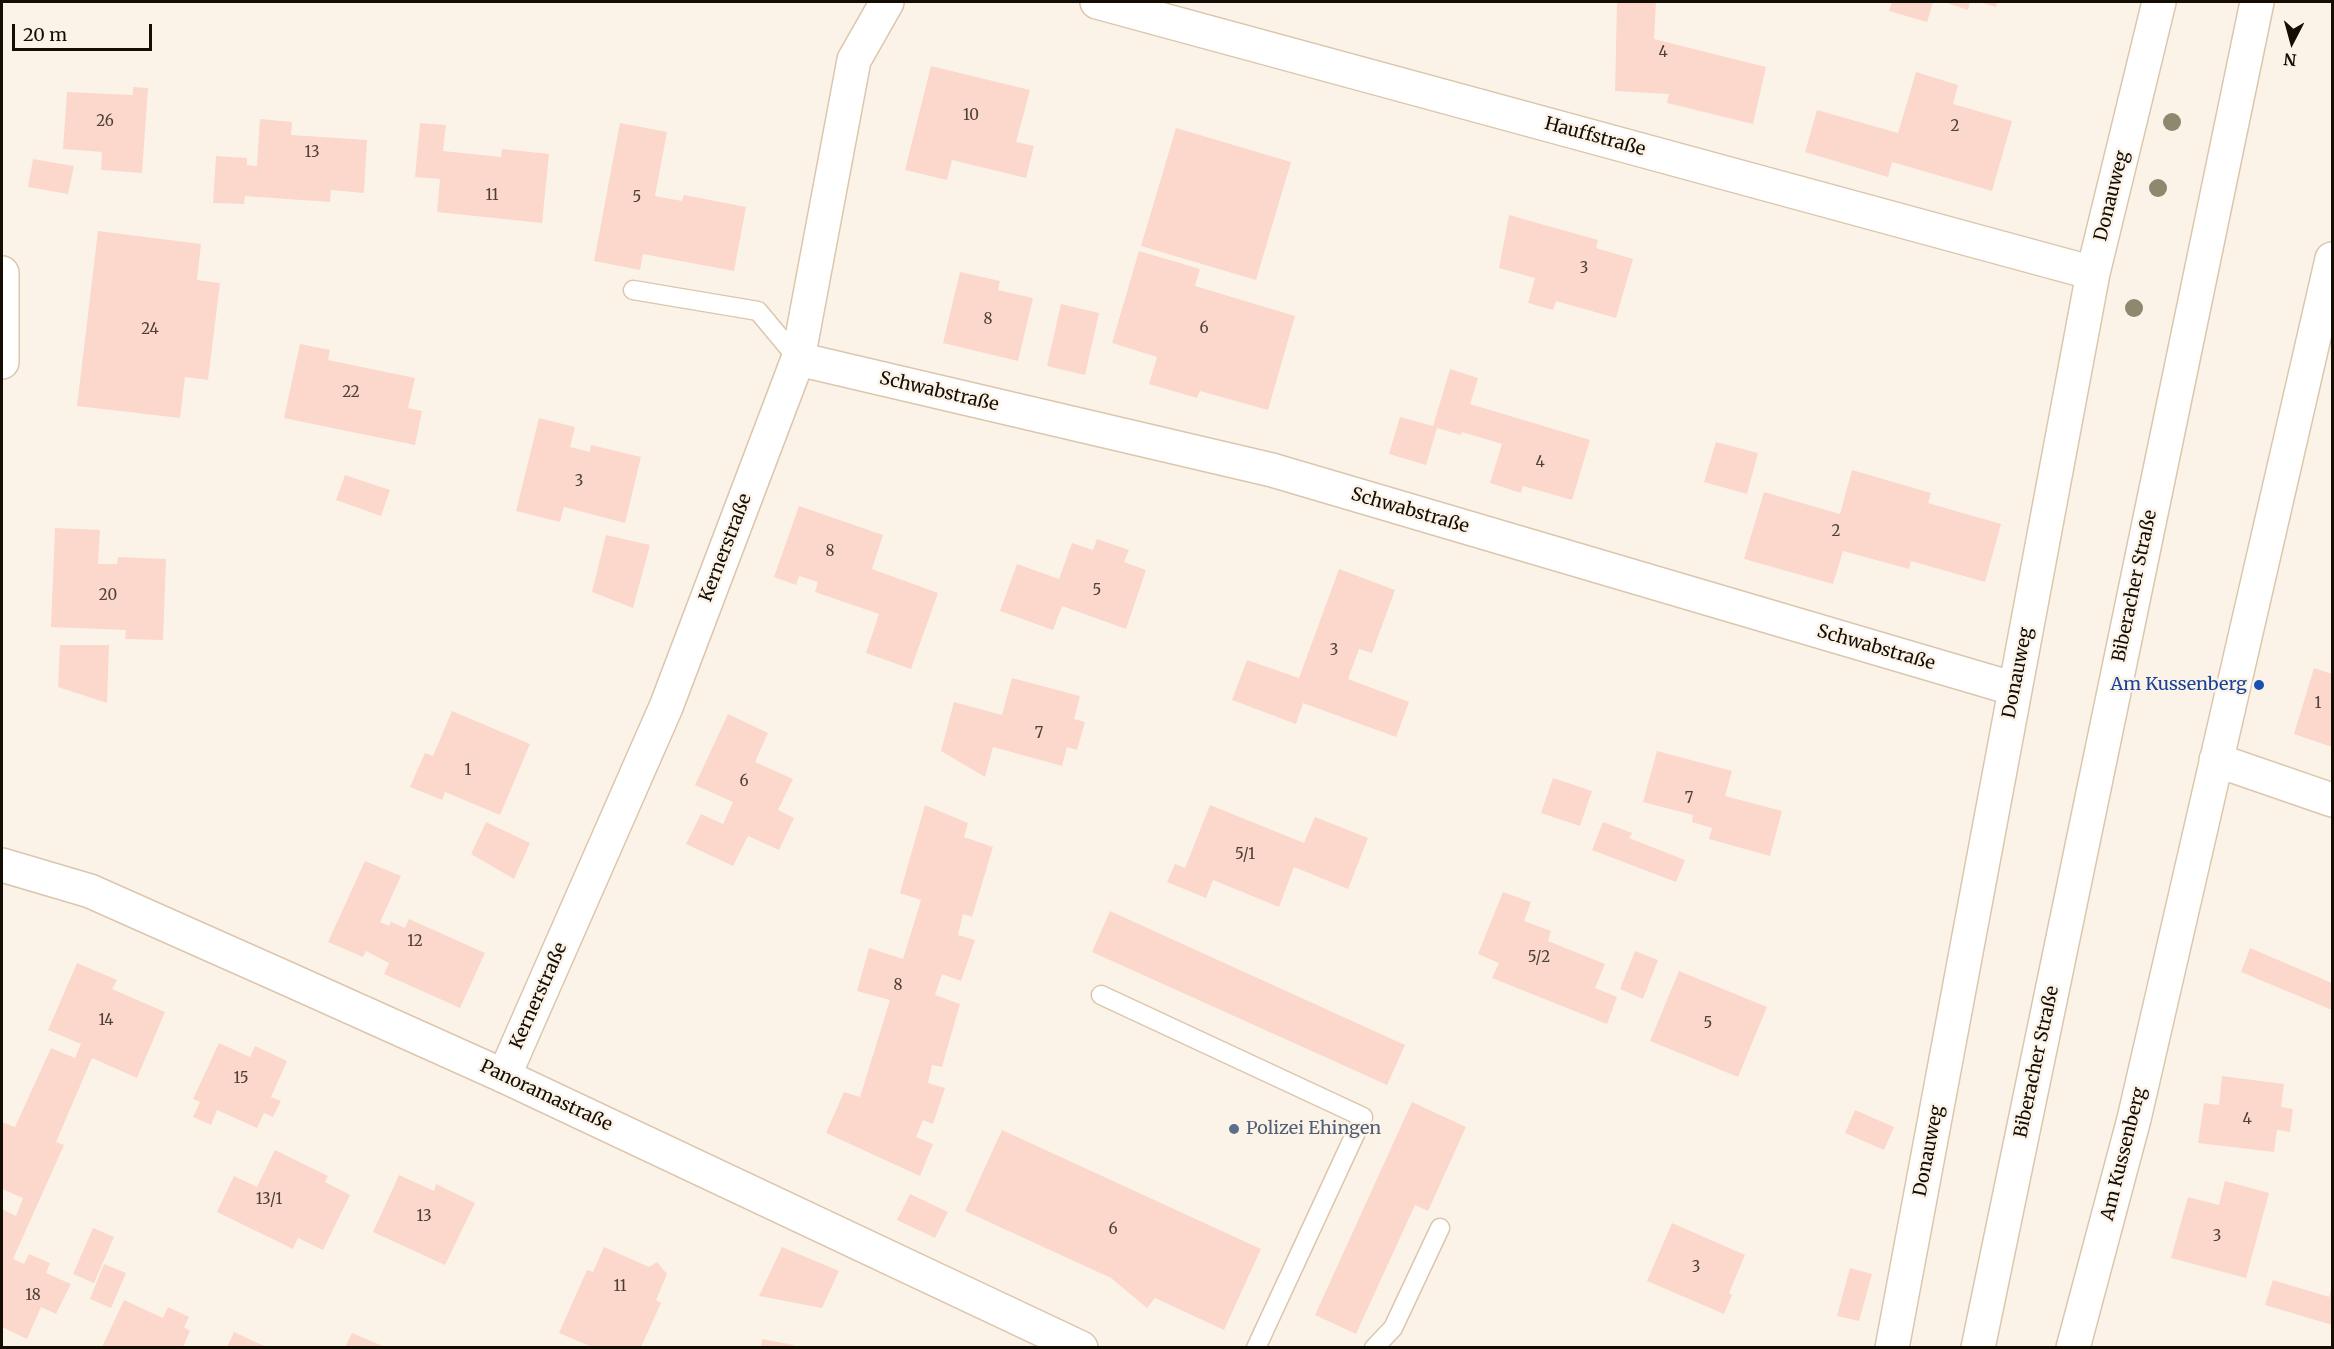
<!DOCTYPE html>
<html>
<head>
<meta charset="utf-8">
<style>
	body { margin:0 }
	#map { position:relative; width:2334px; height:1349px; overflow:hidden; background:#fcf3e8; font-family:Merriweather,serif }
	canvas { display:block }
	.frame { position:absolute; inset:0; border:3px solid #140d04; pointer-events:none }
	.north { position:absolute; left:2262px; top:12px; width:60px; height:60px; -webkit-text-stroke:4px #fcf3e8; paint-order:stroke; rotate:186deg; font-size:16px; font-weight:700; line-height:24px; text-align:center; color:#140d04 }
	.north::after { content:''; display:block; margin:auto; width:21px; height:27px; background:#140d04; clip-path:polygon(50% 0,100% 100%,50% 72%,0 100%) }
	.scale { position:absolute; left:12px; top:24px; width:140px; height:27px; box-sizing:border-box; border:3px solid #140d04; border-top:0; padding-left:8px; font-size:18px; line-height:21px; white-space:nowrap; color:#140d04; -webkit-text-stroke:4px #fcf3e8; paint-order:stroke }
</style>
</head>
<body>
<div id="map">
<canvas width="2334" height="1349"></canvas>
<div class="frame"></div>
<div class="north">N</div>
<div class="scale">20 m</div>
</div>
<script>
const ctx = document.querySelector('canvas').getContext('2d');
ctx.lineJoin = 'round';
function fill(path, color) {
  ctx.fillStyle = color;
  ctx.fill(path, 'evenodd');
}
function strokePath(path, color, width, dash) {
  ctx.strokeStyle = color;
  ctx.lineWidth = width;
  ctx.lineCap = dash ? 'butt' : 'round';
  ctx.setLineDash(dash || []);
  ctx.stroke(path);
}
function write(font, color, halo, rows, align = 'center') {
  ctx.font = font + ' Merriweather,serif';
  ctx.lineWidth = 5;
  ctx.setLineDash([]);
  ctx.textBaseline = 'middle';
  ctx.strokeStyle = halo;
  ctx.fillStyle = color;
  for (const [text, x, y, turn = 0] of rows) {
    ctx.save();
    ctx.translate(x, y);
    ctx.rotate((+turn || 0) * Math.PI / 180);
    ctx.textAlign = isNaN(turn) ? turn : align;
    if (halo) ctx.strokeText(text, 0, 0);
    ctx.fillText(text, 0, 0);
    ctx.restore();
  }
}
fill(new Path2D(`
	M1617,2H1656L1654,39L1766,67L1753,124L1667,103L1669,94L1615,91Z
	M1892,2H1933L1927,22L1889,11Z
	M1944,2H1970L1968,10Z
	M1979,2H1997L1996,7Z
	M931,66L1030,90L1016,142L1034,146L1026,178L952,160L947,180L905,170Z
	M1916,72L1958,85L1953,104L2012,121L1992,191L1892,162L1888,177L1805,152L1817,110L1898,133Z
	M133,87L148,88L142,173L101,170L102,152L63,149L67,92L133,95Z
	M260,119L292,122L291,135L367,140L364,193L331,190L330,202L245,196L244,204L213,203L216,156L247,158V165L257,166Z
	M420,123L446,125L443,151L501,157L502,149L549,154L542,223L437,212L440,179L415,177Z
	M620,123L667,132L655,196L682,201L684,195L746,207L734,271L643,254L640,270L594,261Z
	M1176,128L1291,162L1256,280L1141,246Z
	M33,159L74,166L68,194L28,187Z
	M1509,215L1598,240L1596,248L1633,259L1616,318L1556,301L1553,310L1528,303L1535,278L1499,268Z
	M98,231L201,244L197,280L220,283L208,380L185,377L180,418L77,406Z
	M1139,251L1200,269L1195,286L1295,316L1268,410L1200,391L1197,398L1149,384L1157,357L1112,343Z
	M960,272L1000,281L998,290L1033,298L1018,361L943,343Z
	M1061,304L1099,313L1085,375L1047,366Z
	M300,344L330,350L328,360L415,378L408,408L422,411L415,445L284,418Z
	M1450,369L1478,378L1470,404L1590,440L1572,500L1523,486L1521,493L1490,483L1502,444L1462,432L1461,435L1437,428L1426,465L1389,454L1400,417L1433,426Z
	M539,418L575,427L570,447L590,452L591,445L641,457L625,523L564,507L560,522L516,511Z
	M1716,442L1758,453L1747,494L1704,482Z
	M1852,470L1931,493L1928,503L2001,524L1985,582L1911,561L1909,569L1843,551L1833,584L1744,559L1764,492L1840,514Z
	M345,475L390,490L381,516L336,500Z
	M799,506L883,535L872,569L938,593L911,669L866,653L879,614L815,592L818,582L799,576L796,585L774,577Z
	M55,528L100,530L98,564H117L118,557L166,559L163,640L125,639L126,630L51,627Z
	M606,535L650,545L633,608L592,592Z
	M1097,539L1129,550L1124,562L1146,570L1126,629L1062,606L1053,630L1000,611L1017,564L1059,579L1072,543L1093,550Z
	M1339,569L1395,590L1372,653L1359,649L1348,679L1409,702L1396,737L1303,703L1296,724L1232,700L1247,660L1299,678Z
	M60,645H109L107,703L58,687Z
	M2314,668L2332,674V747L2294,734Z
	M1012,678L1080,696L1074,719L1085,722L1077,750L1067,747L1062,766L993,747L985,777L941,751L954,702L1002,715Z
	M452,711L530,744L500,815L445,792L442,800L410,787L425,753L433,756Z
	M728,714L768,733L755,762L793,779L778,810L794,818L779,850L748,836L733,866L686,844L701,814L723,824L733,802L695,785Z
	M1657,751L1732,771L1725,796L1782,811L1770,856L1709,839L1712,828L1692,822L1693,815L1643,802Z
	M1553,778L1592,791L1580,826L1541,813Z
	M925,805L968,823L964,837L993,847L972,917L963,914L958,935L975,940L961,981L942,974L935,995L960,1004L942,1067L932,1065L928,1083L945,1088L933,1124L923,1120L916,1137L933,1144L920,1176L826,1133L844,1092L860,1097L890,1000L857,991L869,948L903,959L921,900L900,893Z
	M1210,805L1304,843L1315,817L1368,838L1348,889L1294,867L1279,907L1213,880L1206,898L1167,882L1175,864L1185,868Z
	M486,822L530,843L514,879L471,854Z
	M1603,822L1632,833L1629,838L1685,860L1676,882L1592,850Z
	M365,861L401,876L380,922L389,926L391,922L405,928L409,919L485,953L460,1008L384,974L389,963L366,951L363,957L328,942Z
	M1503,892L1531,902L1524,921L1551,931L1548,941L1605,964L1595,988L1617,997L1607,1024L1492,978L1499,963L1478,954Z
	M1110,911L1405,1045L1387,1085L1092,952Z
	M2250,948L2332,983V1010L2241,972Z
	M1635,951L1658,960L1643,999L1620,989Z
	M77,963L117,980L112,989L165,1012L137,1078L92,1058L56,1142L64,1145L13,1259L24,1264L29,1254L50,1263L46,1273L71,1284L56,1314L41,1307L27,1339L2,1327V1209L16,1216L23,1198L2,1189V1122L15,1127L51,1048L75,1058L81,1044L48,1030Z
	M1679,971L1767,1007L1738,1077L1650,1041Z
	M219,1043L250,1057L255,1046L287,1061L271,1097L281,1101L273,1117L264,1113L257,1128L217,1110L211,1125L193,1117L200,1102L193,1099Z
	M2222,1076L2284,1084L2281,1107L2293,1109L2290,1132L2277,1130L2274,1152L2198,1143L2204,1103L2219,1105Z
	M1412,1102L1466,1127L1428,1211L1415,1205L1356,1334L1315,1315Z
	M1855,1110L1894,1127L1884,1150L1845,1133Z
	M1002,1130L1261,1249L1224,1330L1155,1298L1147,1308L1111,1278L965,1211Z
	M275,1150L328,1176L325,1182L350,1195L323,1250L298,1238L293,1249L217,1212L234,1176L257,1187Z
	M399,1175L434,1191L436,1184L475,1203L445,1265L373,1232Z
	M2225,1181L2269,1193L2246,1278L2171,1258L2188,1197L2219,1205Z
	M910,1194L948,1212L935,1238L897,1220Z
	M1672,1223L1745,1255L1729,1293L1732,1295L1724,1314L1647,1281Z
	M93,1228L114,1237L94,1283L73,1274Z
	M604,1247L649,1267L657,1262L667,1274L656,1300L661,1303L641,1347H592L559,1333L587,1270L593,1272Z
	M782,1247L839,1271L822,1308L759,1296Z
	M104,1264L126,1273L111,1308L90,1299Z
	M1850,1268L1872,1274L1859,1321L1837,1316Z
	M2273,1280L2329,1297L2332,1286V1325L2265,1305Z
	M124,1300L163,1318L168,1307L189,1317L184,1327L190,1331L183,1347H102Z
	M234,1332L255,1342L268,1347H227Z
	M352,1333L385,1347H345Z
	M762,1339L794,1345V1347H761Z`), '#fbd8cb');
const service = new Path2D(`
	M633,290L758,311L798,359
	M1101,995L1363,1117L1256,1348
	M1374,1348L1393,1328L1440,1228`);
const minor = new Path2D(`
	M1097,2L2093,273
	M2,273V362
	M798,359L1272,470L2015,689
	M2216,760L2332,800
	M504,1076L666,707L798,359L854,60L887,2
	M1892,1348L2093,273L2159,2
	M2073,1348L2134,1119L2332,259`);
const tertiary = new Path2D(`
	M2,865L90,891L288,979L504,1076L1081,1348
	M1978,1348L2257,2`);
strokePath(service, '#dcc6ac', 21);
strokePath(minor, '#dcc6ac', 36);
strokePath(tertiary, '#dcc6ac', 36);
strokePath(service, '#fff', 18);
strokePath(minor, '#fff', 33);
strokePath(tertiary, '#fff', 33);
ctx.fillStyle = '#8c896e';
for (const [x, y] of [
	[2172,122],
	[2158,188],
	[2134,308]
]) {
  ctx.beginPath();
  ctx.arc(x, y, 9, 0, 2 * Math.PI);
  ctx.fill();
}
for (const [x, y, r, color] of [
	[2259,685,6,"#1a4fb4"],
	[1234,1129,6,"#5c6f8a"]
]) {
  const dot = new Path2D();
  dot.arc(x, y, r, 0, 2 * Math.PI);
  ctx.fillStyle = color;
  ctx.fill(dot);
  strokePath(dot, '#fcf3e8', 2);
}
write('15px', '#4e4036', null, [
	["4",1663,53],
	["10",971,116],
	["26",105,122],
	["2",1955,127],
	["13",312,153],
	["11",492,196],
	["5",637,198],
	["3",1584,269],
	["8",988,320],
	["6",1204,329],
	["24",150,330],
	["22",351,393],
	["4",1540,463],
	["3",579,482],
	["2",1836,532],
	["8",830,552],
	["5",1097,591],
	["20",108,596],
	["3",1334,651],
	["1",2318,704],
	["7",1039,734],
	["1",468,771],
	["6",744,782],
	["7",1689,799],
	["5/1",1245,855],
	["12",415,942],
	["5/2",1539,958],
	["8",898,986],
	["14",106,1021],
	["5",1708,1024],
	["15",241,1079],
	["4",2247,1120],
	["13/1",269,1200],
	["13",424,1217],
	["6",1113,1230],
	["3",2217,1237],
	["3",1696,1268],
	["11",620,1287],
	["18",33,1296]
]);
write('18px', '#140d04', '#fcf3e8', [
	["Hauffstraße",1595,137,15],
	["Donauweg",2112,196,-76],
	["Schwabstraße",939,392,13],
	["Schwabstraße",1410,511,16],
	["Kernerstraße",726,548,-69],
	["Biberacher Straße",2135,586,-78],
	["Schwabstraße",1876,648,16],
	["Donauweg",2018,673,-79],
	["Kernerstraße",539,996,-66],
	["Biberacher Straße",2037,1062,-78],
	["Panoramastraße",546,1096,25],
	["Donauweg",1929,1151,-79],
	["Am Kussenberg",2124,1154,-76]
]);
write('18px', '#164399', '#fcf3e8', [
	["Am Kussenberg",2247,685]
], 'right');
write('18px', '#4e5e75', '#fcf3e8', [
	["Polizei Ehingen",1246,1129]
], 'left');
</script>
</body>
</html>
